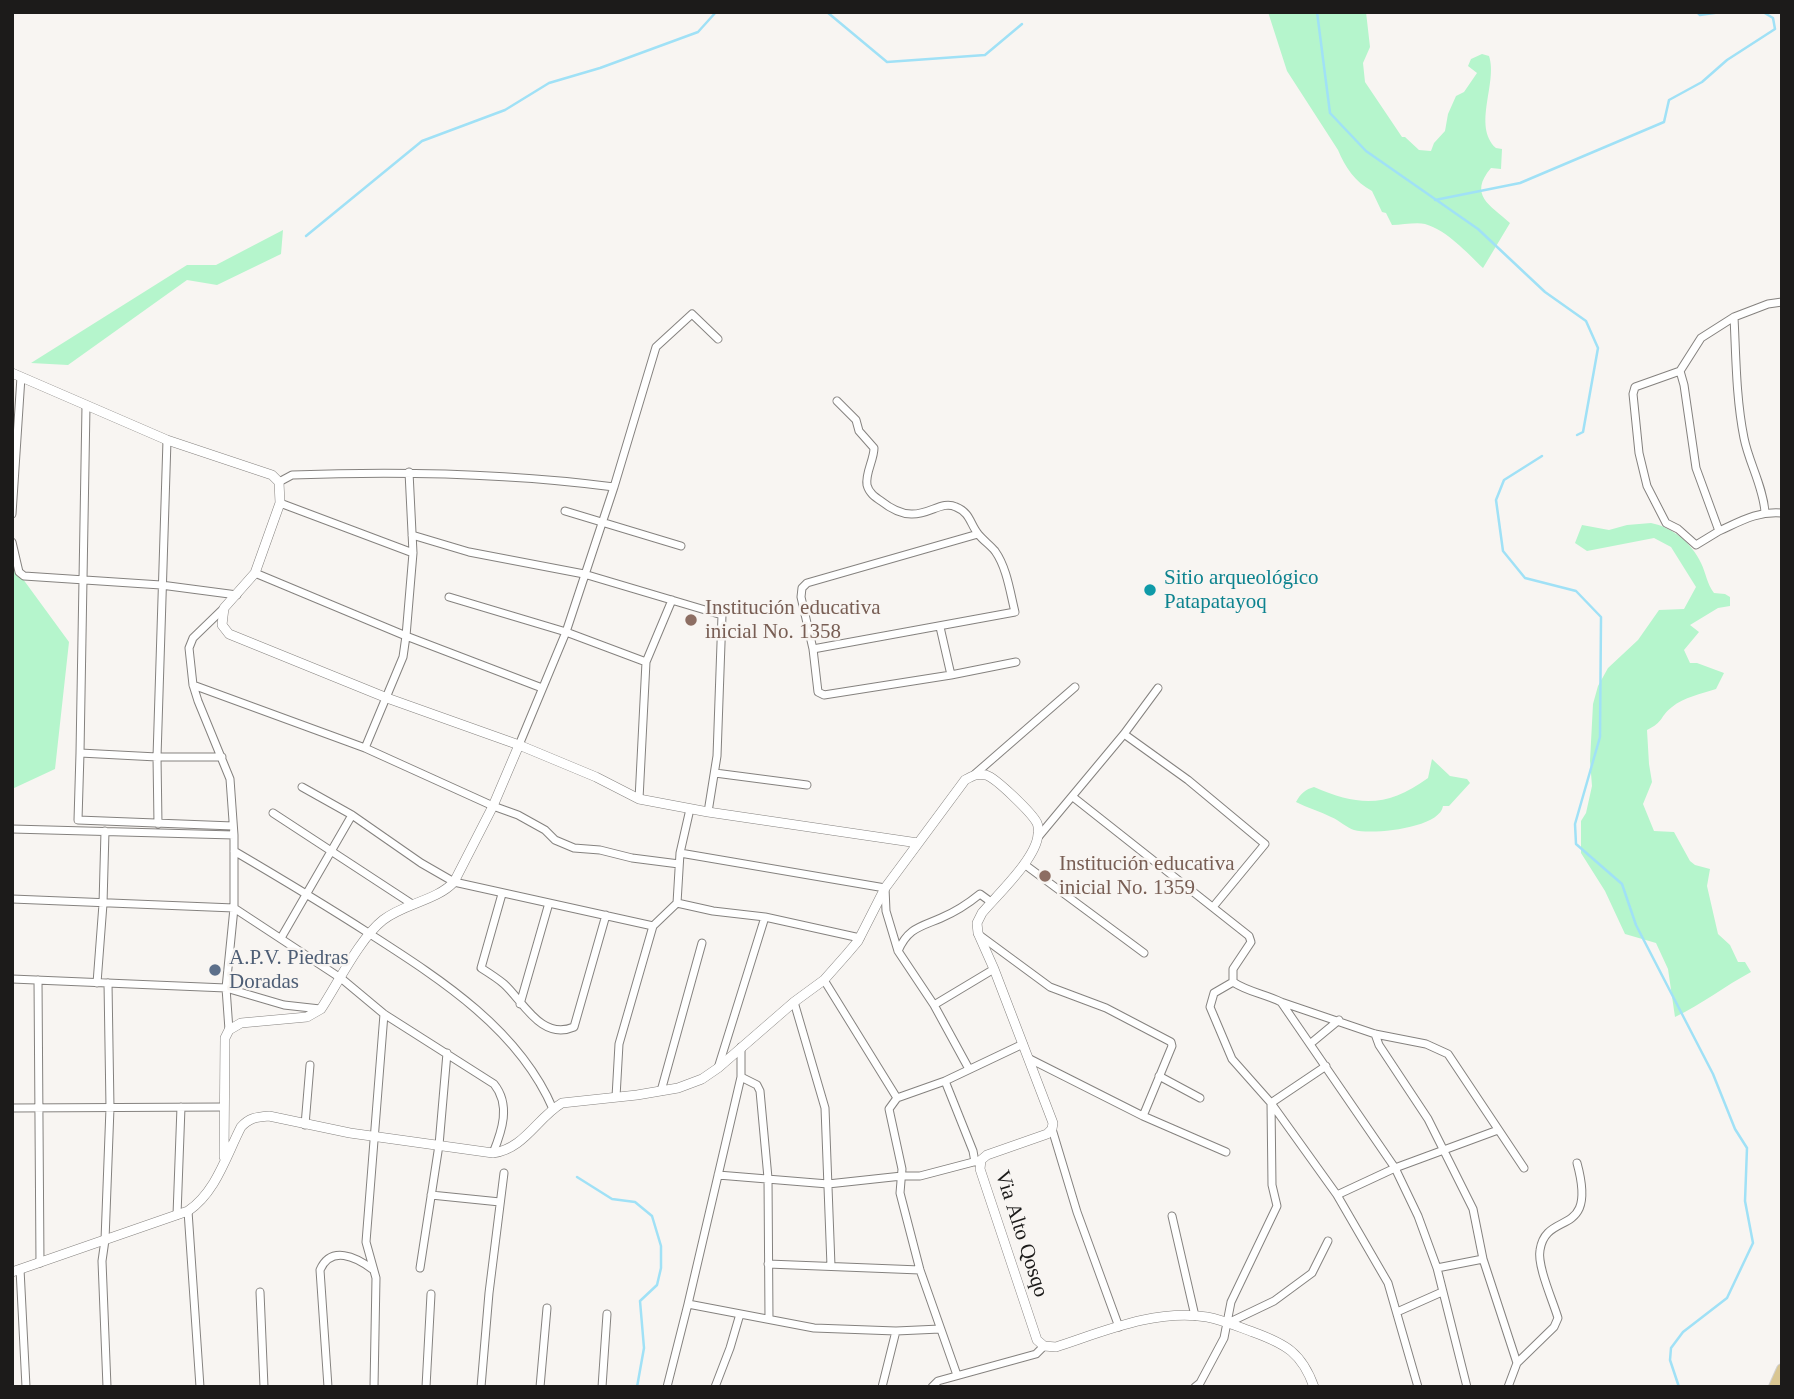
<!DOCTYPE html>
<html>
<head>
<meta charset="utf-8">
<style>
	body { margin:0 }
	#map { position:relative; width:1794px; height:1399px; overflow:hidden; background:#f8f5f2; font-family:"Times New Roman",serif }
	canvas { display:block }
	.frame { position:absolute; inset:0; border:14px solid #1c1b1a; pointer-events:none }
</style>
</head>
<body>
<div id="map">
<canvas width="1794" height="1399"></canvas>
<div class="frame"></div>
</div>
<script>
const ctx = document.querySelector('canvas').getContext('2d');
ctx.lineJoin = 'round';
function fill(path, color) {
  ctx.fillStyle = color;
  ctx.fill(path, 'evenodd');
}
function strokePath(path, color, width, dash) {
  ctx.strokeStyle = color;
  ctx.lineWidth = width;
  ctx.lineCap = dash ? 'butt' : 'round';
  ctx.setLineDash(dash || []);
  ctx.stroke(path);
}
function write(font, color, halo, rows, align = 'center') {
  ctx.font = font + ' "Times New Roman",serif';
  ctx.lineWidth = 5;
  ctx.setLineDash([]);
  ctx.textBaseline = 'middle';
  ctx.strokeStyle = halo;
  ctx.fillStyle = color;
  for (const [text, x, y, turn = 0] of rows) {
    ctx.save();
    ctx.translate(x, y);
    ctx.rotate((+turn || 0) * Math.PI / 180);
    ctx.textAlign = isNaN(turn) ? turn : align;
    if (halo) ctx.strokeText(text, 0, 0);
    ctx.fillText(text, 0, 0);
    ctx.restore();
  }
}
fill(new Path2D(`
	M1268,12H1366L1370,47L1363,63L1365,82L1402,137H1405L1419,150L1431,151L1434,143L1445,131L1448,114L1456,96L1464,92L1477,73L1468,66L1471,59L1482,54L1489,56C1498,83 1472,126 1496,148L1502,149L1501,169L1491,168C1468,195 1490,205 1510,223L1483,268C1466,252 1448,231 1425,224C1416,222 1402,225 1392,225L1386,213L1382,212L1372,191C1355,182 1345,167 1338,150L1287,71Z
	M283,230L281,254L217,285L187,280L68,365L31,363L187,265H216Z
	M1651,523C1672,527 1692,543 1701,563C1706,573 1707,584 1714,593L1725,594L1730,597V606L1718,608L1690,625L1699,632L1684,650L1690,663H1697L1724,673L1716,689C1701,694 1684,697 1672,707C1660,716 1664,722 1647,730L1649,764L1652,782L1643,804L1654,831L1674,832L1690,861L1695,865L1710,869L1707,886L1718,934L1730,945L1738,962H1745L1751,972C1725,986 1702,1004 1675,1017L1668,969L1656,943L1625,934L1605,891L1581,853V821L1586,813L1592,786L1590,761L1593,704L1598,686L1608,668L1638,640L1659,610L1684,609L1696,587L1671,547L1654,538L1587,551L1575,543L1582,525L1609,530L1627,525Z
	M12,564L69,642L55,769L12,789Z
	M1432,759L1450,776L1467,779L1470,783L1449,806H1443C1440,828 1373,835 1354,830C1347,828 1339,820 1331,817C1320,811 1307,808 1296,802C1300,794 1306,789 1314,787C1360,807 1388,807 1428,778Z`), '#b5f5cc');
strokePath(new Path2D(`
	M827,12L887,62L985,55L1022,24
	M1317,12L1330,113L1366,151L1478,229L1545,292L1586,321L1598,348L1583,432L1577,435
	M1697,12L1700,15L1721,12
	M1435,200L1520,183L1664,122L1669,100L1702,82L1727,60L1775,29L1773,18L1763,12
	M306,236L422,141L505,110L549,83L600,68L698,32L716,12
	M1542,456L1504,480L1496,500L1503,551L1525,578L1576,591L1601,617L1600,737L1575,824L1576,844L1622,884L1636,925L1713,1074L1735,1129L1747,1148L1745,1201L1753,1243L1727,1298L1683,1332L1671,1348L1670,1360L1679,1387
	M577,1177L612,1199L635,1202L652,1216L661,1246V1268L657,1285L640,1301L644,1348L637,1387`), '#a0e1f6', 2.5);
const minor = new Path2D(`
	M1734,317C1736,357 1736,398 1744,438C1749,463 1763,486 1765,512
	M1680,371L1684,385L1696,468L1719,531C1741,521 1757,511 1782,513
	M837,401L856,420L859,431L874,448C874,460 865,473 867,485C869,493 875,497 881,501C920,532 936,497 956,507C971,513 970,525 979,535C984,541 990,545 995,551C1007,568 1010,592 1015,612L813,649L818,692L824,695L951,675L1016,662
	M86,406L80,753L157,757H222
	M279,482L292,475C399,471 507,473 614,487
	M280,503L413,553
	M565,511L681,546
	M12,514L21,377
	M1719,531L1696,545L1678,529L1666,523L1647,486L1639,453L1633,394L1635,387L1680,371L1701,338L1734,317L1768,304L1782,302
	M412,535L469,552L584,574L722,615L717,756L708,812
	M12,542L19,572L24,576L161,585L237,595
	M255,573L406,636L542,688
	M449,597L566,632L646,662
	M224,608L193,638L189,648L193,685L198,701L230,779L234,835V908L226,988L229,1030
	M940,627L951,675
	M813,649L801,597L802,588L807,583L978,534
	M193,685L365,748L493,806L518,815L545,830L555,840L574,848L600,850L632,858L679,864
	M1124,734L1188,780L1265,844L1213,907
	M519,745L566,632L614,487L656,347L692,314L718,339
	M365,748L403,657L406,636L413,553L409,472
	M80,753L78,820L233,826
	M715,773L807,785
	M975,774L1075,687
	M302,787L352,815L421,863L454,882L653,926L677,903L713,911L765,917L860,938
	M1073,797L1249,936L1251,942L1233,969V982C1248,992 1265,994 1281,1002L1395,1168L1418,1216L1437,1268L1467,1387
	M639,799L646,662L672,600
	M273,813L412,904
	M158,824L157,757L167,440
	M12,829L234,835
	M1039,836L1124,734L1158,688
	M234,851C280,878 325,905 370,934C440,979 519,1029 553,1109
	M680,853L885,888L886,911L898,951L934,1005L969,1069
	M1024,864L1144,953
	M502,894L481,968C489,973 497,978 504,984C523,1001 541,1041 574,1027L606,915
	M12,899L234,908L342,979L384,1014L494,1084C511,1105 502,1131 493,1153
	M677,903L680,853L690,809
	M978,934L1050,987L1106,1008L1171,1042L1172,1046L1143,1116
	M281,938L352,815
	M898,951C908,928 920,927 941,918C955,912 969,903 980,894L991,902
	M12,979L226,988L284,1005L320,1009
	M38,980L40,1263
	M824,980L897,1098
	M1233,982L1214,993L1210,1007L1232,1059L1271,1103L1337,1195L1388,1283L1418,1387
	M97,983L103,904L105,831
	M794,1002L825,1108L831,1266
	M1281,1002L1375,1034L1426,1044L1448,1054L1524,1168
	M520,1004L549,903
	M934,1005L994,969
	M1375,1034L1379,1045L1428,1119L1473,1209L1483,1259
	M1310,1044L1339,1020
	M741,1047V1077L688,1304L814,1328L896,1331L882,1387
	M1030,1059L1143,1116L1226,1152
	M718,1068L765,917
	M1159,1076L1200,1098
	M741,1077L757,1085L760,1091L768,1178L769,1319
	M945,1081L973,1151L975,1162
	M661,1091L702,943
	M616,1097L619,1044L653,926
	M12,1108L224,1107
	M305,1125L310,1065
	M1052,1129L1077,1212L1119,1327
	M718,1175L828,1184L902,1176H920L981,1160
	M431,1195L500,1202
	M1337,1195L1395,1168L1498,1130
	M188,1211L200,1387
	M177,1215L181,1107
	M1172,1216L1195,1316
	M768,1264L920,1270
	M420,1268L439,1145L447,1053
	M1437,1268L1483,1259L1517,1363L1508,1387
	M20,1269L26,1387
	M260,1292L264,1387
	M1397,1312L1442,1292
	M1228,1323L1274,1301L1312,1273L1328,1241
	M896,1331L940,1329
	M1517,1363L1554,1327L1558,1318C1553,1301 1537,1266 1540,1250C1546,1209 1598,1240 1577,1163
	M957,1375L920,1270L900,1193L902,1169L889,1109L897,1098L945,1081L1023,1044
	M107,1387L102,1261L105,1240L110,1108L108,983
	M328,1387L320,1270C331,1245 356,1257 372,1269
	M374,1387L376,1278L366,1242L384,1014
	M426,1387L431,1294
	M481,1387L489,1293L504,1173
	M540,1387L547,1308
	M602,1387L607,1314
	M667,1387L688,1304
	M715,1387L730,1348L740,1314
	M932,1387L938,1381L1036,1354L1044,1346
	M1195,1387L1200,1383L1224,1338L1231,1302L1277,1206L1272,1185L1271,1103L1326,1066`);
const tertiary = new Path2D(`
	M12,373L167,440L272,475L279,482L280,503L255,573L224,608L222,625L229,634L387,698L519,745L596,777L639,799L708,812L918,843
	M224,1157L225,1038L229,1030L241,1023L307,1017L321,1009C338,983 360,938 383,920C405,903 436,901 454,882L493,806L519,745
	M12,1272L188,1211C216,1192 226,1156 241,1127C249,1118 256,1117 269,1116L350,1133L493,1153C524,1149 537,1118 562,1103L637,1095L678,1088L702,1079L718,1068L794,1002L824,980L847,954L858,941L885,888L965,780C972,776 977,773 986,775C996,778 1032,813 1037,823C1038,825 1039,832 1038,834C1037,858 997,895 982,913L977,923L978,933L994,969L1053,1123L1052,1129L1047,1134L987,1155L981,1160L980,1169L1037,1340L1044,1346L1056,1347C1105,1331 1155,1309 1207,1317C1223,1320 1239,1327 1253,1332C1286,1344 1302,1353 1314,1387`);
const primary = new Path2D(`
	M1774,1387L1782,1369`);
strokePath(minor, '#85827f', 9);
strokePath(tertiary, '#85827f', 10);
strokePath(primary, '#d2d1d1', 12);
strokePath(minor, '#fff', 7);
strokePath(tertiary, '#fff', 9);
strokePath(primary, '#d9c692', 10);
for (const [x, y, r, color] of [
	[1150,590,7,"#0f9aa8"],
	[691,620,7,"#8d6e63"],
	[1045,876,7,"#8d6e63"],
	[215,970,7,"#5c6f8a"]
]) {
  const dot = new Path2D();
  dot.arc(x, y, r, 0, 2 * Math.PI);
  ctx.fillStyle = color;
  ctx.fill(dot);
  strokePath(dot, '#f8f5f2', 2.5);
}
write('21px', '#0d838f', '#f8f5f2', [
	["Sitio arqueológico",1164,578],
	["Patapatayoq",1164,602]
], 'left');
write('21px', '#785e54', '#f8f5f2', [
	["Institución educativa",705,608],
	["inicial No. 1358",705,632],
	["Institución educativa",1059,864],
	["inicial No. 1359",1059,888]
], 'left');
write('21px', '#4e5e75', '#f8f5f2', [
	["A.P.V. Piedras",229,958],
	["Doradas",229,982]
], 'left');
write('21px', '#1c1b1a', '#f8f5f2', [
	["Via Alto Qosqo",1021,1234,72]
]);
</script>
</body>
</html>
